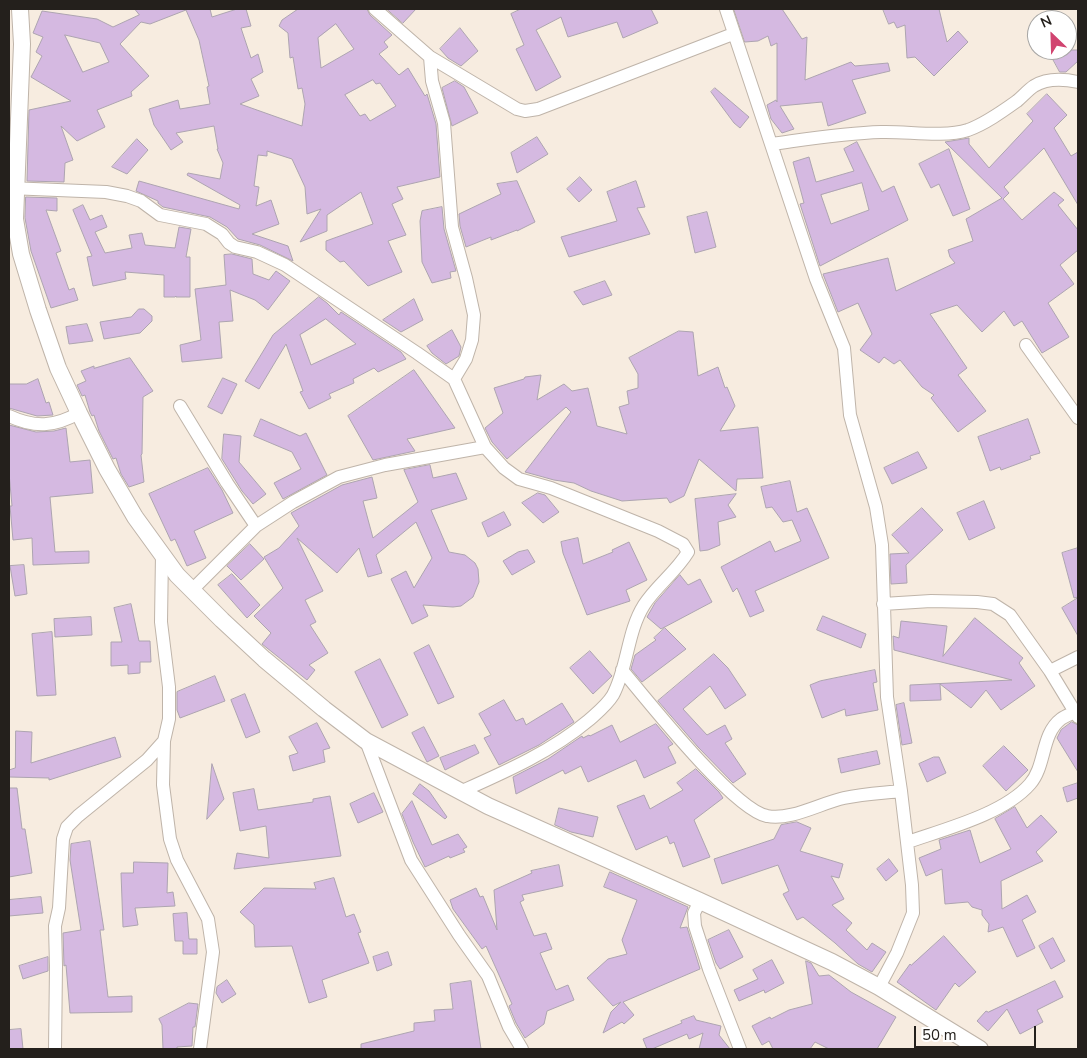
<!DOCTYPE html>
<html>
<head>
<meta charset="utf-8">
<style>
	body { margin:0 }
	#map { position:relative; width:1087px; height:1058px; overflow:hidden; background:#f7ece0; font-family:"Nunito Sans",sans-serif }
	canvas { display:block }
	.frame { position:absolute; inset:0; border:10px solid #24201c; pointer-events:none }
	.north { position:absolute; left:1027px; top:10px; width:50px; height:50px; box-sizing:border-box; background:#fff; border:1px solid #a7a6a4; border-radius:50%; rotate:336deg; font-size:14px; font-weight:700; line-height:20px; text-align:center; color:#24201c }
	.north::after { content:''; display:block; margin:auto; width:18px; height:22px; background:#d14470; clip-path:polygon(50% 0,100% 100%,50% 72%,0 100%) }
	.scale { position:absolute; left:914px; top:1026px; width:122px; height:22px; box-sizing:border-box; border:2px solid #24201c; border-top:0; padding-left:6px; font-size:15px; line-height:18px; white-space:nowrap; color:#24201c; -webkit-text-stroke:4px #fff; paint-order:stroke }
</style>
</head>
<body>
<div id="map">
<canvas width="1087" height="1058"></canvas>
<div class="frame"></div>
<div class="north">N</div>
<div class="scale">50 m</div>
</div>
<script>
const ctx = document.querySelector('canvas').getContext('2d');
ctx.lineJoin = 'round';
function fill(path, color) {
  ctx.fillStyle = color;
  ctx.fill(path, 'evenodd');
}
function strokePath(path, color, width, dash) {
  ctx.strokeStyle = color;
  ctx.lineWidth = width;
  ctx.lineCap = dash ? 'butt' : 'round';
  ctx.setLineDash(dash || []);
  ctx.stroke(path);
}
const building = new Path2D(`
	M135,9H210L212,17L237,9H246L251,26L241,28L251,58L258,54L263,72L251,79L259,96L240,104L302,126L305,104L302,88L298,89L293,57L290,58L288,33L279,26L282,20L298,9H367L370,15L392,35L384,42L388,47L379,54L399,75L408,68L425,96L427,94L436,124L440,177L397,187L403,199L392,204L406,235L388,241L402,272L368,286L344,261L340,262L326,250V241L373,224L361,192L327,215V231L300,242L321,209L307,214L305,187L292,159L267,151V156L258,155L254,186L259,187L256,206L271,200L279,224L252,234L288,246L293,261L260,245L238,239L227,227L210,217L163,207L158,203V201L136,191L139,181L239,209L240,205L187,175L188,173L220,179L223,163L217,149H218L214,126L176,133L183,142L171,150L154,125L149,109L178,100L180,109L210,104L207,87L209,86L199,40L186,10L150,24L141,22L120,44L149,76L131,92L132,96L97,110L105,127L77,141L61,126L73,160L65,163L64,182L27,181L29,110L71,101L31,77L42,56L36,52L43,37L33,33L42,11L97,19L113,27L139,15ZM336,24L354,49L321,68L318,38ZM65,35L100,43L109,62L83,72ZM373,80L376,84L380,83L396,106L370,121L365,114L360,116L345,95Z
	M387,9H416L403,23Z
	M521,9H651L658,23L623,38L617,22L568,37L561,17L536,30L561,77L536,91L516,49L524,45L511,14Z
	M734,9H782L802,39L807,37L805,80L851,62L855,66L888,63L890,71L852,80L866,113L828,126L822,102L780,106L794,129L782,133L771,119L767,105L776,100L777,102V43L771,46L768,36L758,41L745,42Z
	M883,9H939L947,42L958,31L968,42L934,76L915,57L907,58L905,25L897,28L894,22L889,24Z
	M460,28L478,51L461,66L448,58L440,49Z
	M1048,50H1078V61L1066,72H1060Z
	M455,81L464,87L478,113L452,126L442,88Z
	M715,88L749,117L740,128L734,123L711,92Z
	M1047,94L1067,115L1054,128L1071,156L1078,152V205L1044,148L1004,187L1009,193L1003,199L1022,220L1054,192L1064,200L1058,205L1078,230V250L1060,265L1074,284L1048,303L1069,337L1042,353L1022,321L1014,326L1004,311L982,332L957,305L930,314L967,368L958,375L986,411L958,432L931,398L934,395L922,387L900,360L894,364L884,357L879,363L860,350L872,334L858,303L838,312L823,274L888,258L896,291L955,263L950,257L948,250L973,241L966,219L1002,198L945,142L969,138V144L989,168L1033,121L1027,114Z
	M537,137L548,154L517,173L511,153Z
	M137,139L148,150L127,174L112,167Z
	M857,142L882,192L894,186L908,220L820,266L800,204L804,203L793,162L809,157L816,182L854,171L844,149ZM862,183L869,210L831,224L821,195Z
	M949,149L970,209L953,216L939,184L931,188L919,164Z
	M580,177L592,190L579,202L567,189Z
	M517,181L535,222L517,231V230L491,240V237L466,247L460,226L459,214L501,194L497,184Z
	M636,181L645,207L637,208L650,234L569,257L561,237L617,221L607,192Z
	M26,197L57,198V211L46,210L61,251L56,253L69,290L74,288L78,300L51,308L31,251L25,218Z
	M83,205L90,220L102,215L107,227L95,232L105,253L132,248L129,235L142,233L145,245L175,248L179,227L191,229L186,257H190V297H176V296L175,297H164V275L125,272L126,279L93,286L87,257L92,256L73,210Z
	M442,207L444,229L456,271L450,272L451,278L432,283L422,262L420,221L422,211Z
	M707,212L716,247L695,253L687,217Z
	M232,254L252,259L253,274L269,280L276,271L290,281L268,310L255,300L230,290L233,321L219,322L222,358L182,362L180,345L201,340L195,289L226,285L224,255Z
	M605,281L612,295L583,305L574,292Z
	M319,297L327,303L339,315L341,312L401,352L406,359L378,372L374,368L353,379L354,383L329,394L331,398L309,409L300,392L303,391L286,344L259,389L245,381L273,335ZM326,319L356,344L311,365L300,335Z
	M414,299L423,320L401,332L383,320Z
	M139,309H144L152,316V321L140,333L104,339L100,322L131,317Z
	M87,324L93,341L69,344L66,327Z
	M452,330L461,347L459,356L446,364L432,353L427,346Z
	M679,331L693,332L698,376L718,367L725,388L727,387L735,406L720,431L758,427L763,478L737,479L736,491L699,459L684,496L670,503L667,498L622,501L591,491L574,483L554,480L525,472L571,412L566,407L507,459L492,442L485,428L503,413L494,388L524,379L525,377L541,375L537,400L564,384L572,391L588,388L597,426L627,434L619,407L629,404L627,391L638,388V374L629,358Z
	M130,358L153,391L143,397L142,454L141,455L144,482L129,487L121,474L116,458L113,459L99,431L94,415L92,416L90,412L85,395L82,396L77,385L86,381L81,371L94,366V368Z
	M414,370L455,428L407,439L415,451L373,460L348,416Z
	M223,378L237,384L222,414L208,407Z
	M38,379L46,403L49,402L53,415L37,416L9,408V384H26Z
	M261,419L300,436L306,433L327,475L283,499L274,483L301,469L292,452L254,436Z
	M1028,419L1040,453L1030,456L1031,459L1001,470L1000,467L990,471L978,437Z
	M9,425L36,432L54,431L66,428L70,462L90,460L93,493L50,497L55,552L89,551V563L33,565L32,538L13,540L10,506H12L9,473Z
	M224,434L241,436L239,462L266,494L253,504L242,491L222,459Z
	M918,452L927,468L892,484L884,468Z
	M430,465L433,478L456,473L467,499L431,510L449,552L465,555L475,563L478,569L479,582L473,597L461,606L453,607L423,605L428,616L412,624L391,579L406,571L414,588L432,558L416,522L376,555L382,573L368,577L359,548L337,573L297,538L323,591L305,600L316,622L310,625L328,653L309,665L315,670L307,680L262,644L271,633L254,616L283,588L264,557L279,548L299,526L291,513L342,485L372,477L377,498L363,501L373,538L418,502L404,470Z
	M208,468L222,490L233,513L194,531L206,558L187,566L175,539L171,541L149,494Z
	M790,481L797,512L807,508L829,558L755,591L764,611L750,617L737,588L733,592L721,567L770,541L775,552L801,541L792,520L783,522L772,507L766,508L761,487Z
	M538,493L545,495L559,512L543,523L522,503Z
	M736,494L728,505L736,517L718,522L720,545L708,550L700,551L695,499Z
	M984,501L995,528L969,540L957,513Z
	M922,508L943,530L906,565L907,583L891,584L890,554L909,553L892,535Z
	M504,512L511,525L488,537L482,523Z
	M578,538L583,564L613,552L612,550L629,542L647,580L626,590L630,601L587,615L563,553L561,542Z
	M250,544L264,559L241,580L227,566Z
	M1078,548V597L1074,598L1062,553Z
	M528,550L535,562L512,575L503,561L518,552Z
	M24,565L27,594L15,596L10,566Z
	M232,574L260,605L247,618L218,585Z
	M680,575L688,585L700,579L712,602L661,629L647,617L655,603Z
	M1078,598V636L1062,608Z
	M131,604L139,641H150L151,662H140V673L128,674V665L111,666V642H122L114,608Z
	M823,616L866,634L861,648L817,630Z
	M91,617L92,635L55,637L54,619Z
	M975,618L1023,658L1019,663L1035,686L1001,710L986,690L971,708L940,684L941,700L910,701V685L1012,680L894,650L893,636L899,638L901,621L947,626L943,656Z
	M665,628L686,649L642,682L631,669L635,655L656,640L654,638Z
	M52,632L56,695L37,696L32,634Z
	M429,645L454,697L438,704L414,653Z
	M590,651L612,676L593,694L570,668Z
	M714,654L728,668L746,695L725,709L710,686L683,709L707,735L725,725L732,739L725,743L746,774L733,783L698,747L658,701Z
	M380,659L408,715L382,728L355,672Z
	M875,670L877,682L873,683L878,710L846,716L845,709L822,718L810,685L820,681Z
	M215,676L225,701L180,718L177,710V692Z
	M245,694L260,732L246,738L231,700Z
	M504,700L516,721L523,718L526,725L562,703L574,722L539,745L499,765L484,738L491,735L479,714Z
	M904,703L912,743L902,745L896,705Z
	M1072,722L1078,725V772L1057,738L1061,730Z
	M317,723L330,748L323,750L325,762L293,771L289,756L298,753L289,737Z
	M656,724L673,744L668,747L676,763L644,778L636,760L588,782L581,766L565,774L563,770L516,794L513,777L548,759L582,736L583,738L589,735L590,736L612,725L620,742Z
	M424,727L439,756L427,762L412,733Z
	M16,731L32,732L31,763L115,737L121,757L49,780V778L9,777V770L15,768Z
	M475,745L479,753L445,770L440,758Z
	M1004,746L1028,770L1006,791L983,766Z
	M877,751L880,764L841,773L838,759Z
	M934,757H939L946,773L927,782L919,764Z
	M212,764L224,799L207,819Z
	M696,769L719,792L723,798L694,820L710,857L683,867L674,842L670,844L667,836L636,850L617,806L644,795L650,809L683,790L677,783Z
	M1078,783V798L1067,802L1063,788Z
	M420,784L429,791L447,817L445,819L413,794Z
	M9,788H17L22,829H25L32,873L9,877Z
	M254,789L258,810L313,802V799L330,796L341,856L234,869L237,853L269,858L266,826L240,831L233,793Z
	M374,793L383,812L358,823L350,804Z
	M412,801L432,845L458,834L467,847L463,849L465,852L450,858L449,856L425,867L413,842L402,814Z
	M1015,807L1027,828L1041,815L1057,832L1036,852L1043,861L1001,881L1002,909L1027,895L1036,912L1022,920L1035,948L1017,957L1003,927L988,932L989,924L982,915V910L972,907L968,902L945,904L942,869L926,876L919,858L941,849L939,840L970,830L980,863L1011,849L995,819Z
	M559,808L598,817L593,837L571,832L555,825Z
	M797,822L811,828L800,851L843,864L839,878L831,876L844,899L832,905L852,923L846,930L867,950L872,943L886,952L872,972L858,964L835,943L803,917L797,920L783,894L789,891L778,865L722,884L714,859L774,839L781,825Z
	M90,841L104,930H100L108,997L132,996V1012L70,1013L66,965L64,966L63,933L81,930L70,860L71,844Z
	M889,859L898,871L886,881L877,869Z
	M134,862L168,863L167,893L173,892L175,906L135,908L138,925L123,927L121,873H133Z
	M559,865L563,886L522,895L524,900L520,902L534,936L546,933L552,949L540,953L556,990L568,985L574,1000L547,1011L544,1024L525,1038L516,1023L509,1006L512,1004L486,946L482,949L453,909L450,900L476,888L480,897L483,896L497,930L494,890L532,873L531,871Z
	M610,872L688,907L680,928L687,927L700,969L623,1002L634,1015L624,1024L622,1022L603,1033L611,1012L621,1002L613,1006L587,978L608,959L627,954L622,940L637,900L604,887Z
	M334,878L346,917L354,914L361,932L358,933L369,963L322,980L327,997L309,1003L292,946L255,947L254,925L240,912L264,888L316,889L314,883Z
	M41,897L43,913L9,916V900Z
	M187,913L189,939H197V954H183V941H175L173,914Z
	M729,930L743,957L720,969L716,963L708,940Z
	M944,936L976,972L959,987L955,983L936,1010L897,982L910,964L911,965Z
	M1053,938L1065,961L1051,969L1039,946Z
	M388,952L392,965L377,971L373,957Z
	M48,957V971L23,979L19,966Z
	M772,960L784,983L765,993L764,990L739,1001L734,990L758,979L753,970Z
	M806,961L811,963L819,976L829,975L851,992L896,1017L877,1049H829L815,1042L810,1049H773L769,1041L762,1045L752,1026L770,1017L771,1019L789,1010L812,1004Z
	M227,980L236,994L222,1003L216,993L217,987Z
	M471,981L481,1049H361V1044L414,1031V1023L435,1021L434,1010L453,1009L450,984Z
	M1055,981L1063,997L1037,1010L1043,1022L1020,1034L1007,1009L988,1031L977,1021L986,1011L988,1012Z
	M189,1003L198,1004L195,1027H193L192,1046L177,1047V1049H163L162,1025L159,1019Z
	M694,1016L696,1020L721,1026L719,1035L730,1049H699L703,1033L689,1039L687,1034L652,1049H647L643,1039L682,1023L681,1021Z
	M21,1029L23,1049H9V1030Z`);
fill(building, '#d5b9e1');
strokePath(building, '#ada4b0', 1);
const minor = new Path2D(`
	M375,9L430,57L517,109L525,111L538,109L733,34
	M726,9L816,279L844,348L850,415L876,507L882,545L887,697L901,791L912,885L913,913L897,953L879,987
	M430,57L432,81L444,123L452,227L466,278L474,315L472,340L466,359L454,379
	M771,144C808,139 844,133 881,132C908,131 942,138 968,130C985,124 1003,111 1017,101C1023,96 1028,90 1034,86C1047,78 1064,79 1078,82
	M9,188L106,192L127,196L141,201L160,215L206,224L222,234L229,243L235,247L257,252L285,265L417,353L454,379L485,447L504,468L519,479L551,488L658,531L683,544L688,552C676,572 656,586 644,605C627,632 628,667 613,695C607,705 598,712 589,720C551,752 505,772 460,792
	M1026,345L1078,418
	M180,406L227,483L256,526
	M9,416C35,428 54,427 79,413
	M162,554L161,622L169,687V719L164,741L163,785L170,839L177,860L208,919L213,952L200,1049
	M192,590L256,526L293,502L339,477L385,465L485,447
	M883,604L931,601L977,602L993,604L1010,615L1050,671L1078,717
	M622,670C647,700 734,810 767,816C790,821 821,803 844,798C863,794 883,793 901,791
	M1050,671L1078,657
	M366,741L411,860L459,935L488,976L509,1027L522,1049
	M908,842C945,829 1004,814 1030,784C1046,766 1041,734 1061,719C1065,716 1071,714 1075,712
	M700,901L694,913L695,926L709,969L740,1049
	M55,1049L56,966L55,926L59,908L63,839L67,827L78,816L147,760L164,741`);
const tertiary = new Path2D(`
	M20,9L22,44L15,219L21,254L38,310L58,368L79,413L107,469L135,517L177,575L222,620L264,659L324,709L366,741L488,806L700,901L832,962L879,987L980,1049`);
strokePath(minor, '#bfb4a9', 14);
strokePath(tertiary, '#bfb4a9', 18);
strokePath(minor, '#fff', 12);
strokePath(tertiary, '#fff', 16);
</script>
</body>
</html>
